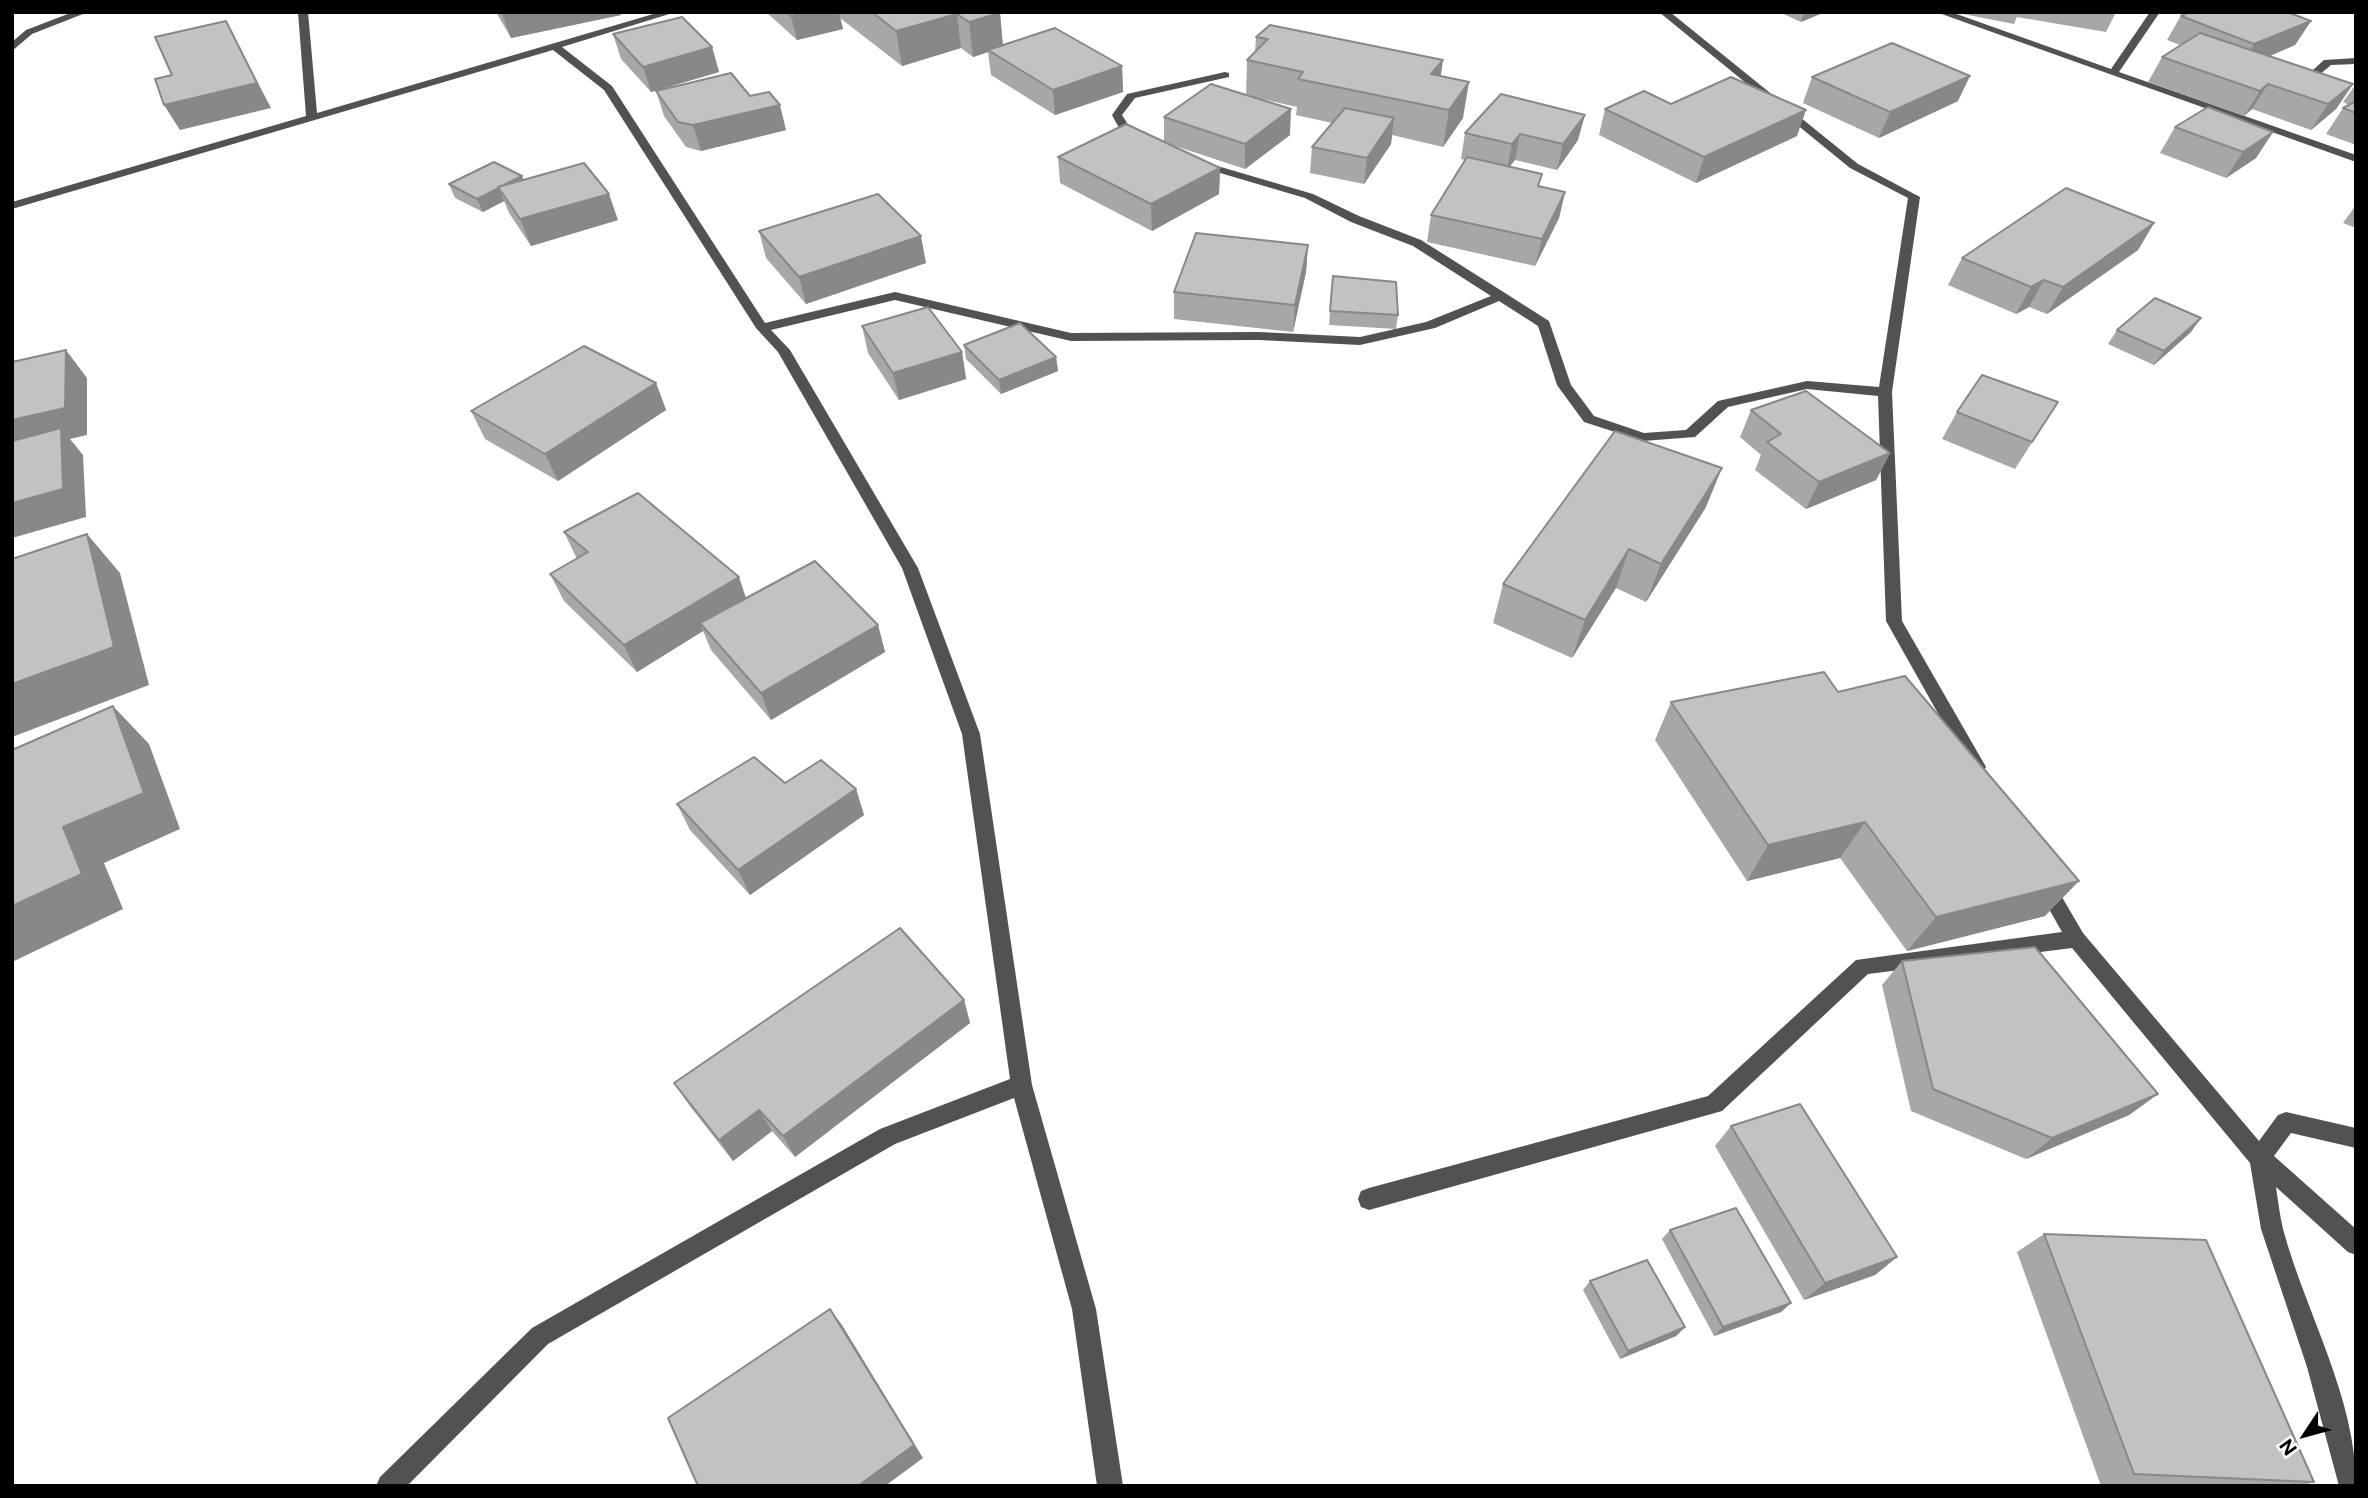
<!DOCTYPE html>
<html>
<head>
<meta charset="utf-8">
<style>
	body { margin:0 }
	#map { position:relative; width:2368px; height:1498px; overflow:hidden; background:#fff; font-family:"Public Sans",sans-serif }
	canvas { display:block }
	.frame { position:absolute; inset:0; border:14px solid #000; pointer-events:none }
	.north { position:absolute; left:2270px; top:1400px; width:70px; height:70px; -webkit-text-stroke:5px #fff; paint-order:stroke; rotate:234deg; font-size:19px; font-weight:700; line-height:28px; text-align:center; color:#000 }
	.north::after { content:''; display:block; margin:auto; width:24px; height:32px; background:#000; clip-path:polygon(50% 0,100% 100%,50% 72%,0 100%) }
</style>
</head>
<body>
<div id="map">
<canvas width="2368" height="1498"></canvas>
<div class="frame"></div>
<div class="north">N</div>
</div>
<script>
const ctx = document.querySelector('canvas').getContext('2d');
ctx.lineJoin = 'round';
function fill(path, color) {
  ctx.fillStyle = color;
  ctx.fill(path, 'evenodd');
}
function strokePath(path, color, width, dash) {
  ctx.strokeStyle = color;
  ctx.lineWidth = width;
  ctx.lineCap = dash ? 'butt' : 'round';
  ctx.setLineDash(dash || []);
  ctx.stroke(path);
}
fill(new Path2D(`
	M73,12H88L32,34L12,51V42L26,30Z
	M298,12H308L317,113L660,12H676L562,47L612,86L765,323L895,292L1071,333L1259,332L1360,337L1426,322L1491,296L1413,246L1351,222L1305,198L1193,165L1191,163L1197,160L1313,194L1359,216L1421,240L1505,293L1549,321L1571,385L1594,416L1644,433L1686,430L1718,401L1807,381L1879,387L1908,198L1850,168L1659,12H1670L1858,164L1920,197L1892,392L1902,621L1986,767L1983,772H1971L1886,621L1878,396L1807,389L1728,407L1695,437L1643,441L1584,422L1557,385L1538,326L1499,301L1435,328L1360,345L1259,340L1071,341L895,300L771,330L790,350L918,568L980,734L1032,1085L1096,1309L1123,1486H1097L1072,1309L1014,1098L895,1144L548,1344L407,1486H376L380,1477L532,1328L880,1129L1010,1079L962,734L902,568L778,352L756,328L604,90L553,50L12,209V202L306,116Z
	M1936,12H1951L2111,69L2150,12H2160L2119,72L2356,155V162Z
	M2356,58V64L2331,65L2312,81L2303,79L2324,60Z
	M1225,72L1229,73V77L1135,98L1122,115L1132,131L1143,138V142C1126,143 1119,128 1112,115L1127,94Z
	M2045,878L2052,880L2083,933L2259,1141L2278,1115L2286,1112L2356,1128V1148L2291,1133L2274,1156L2356,1229V1255L2348,1252L2276,1187C2278,1201 2280,1216 2283,1229C2306,1314 2356,1397 2356,1486H2339L2307,1367L2261,1229L2250,1163L2072,948L1868,974L1722,1111L1369,1210L1361,1207L1358,1199L1361,1191L1369,1188L1708,1096L1856,960L2062,932L2036,886L2038,880Z`), '#525252');
fill(new Path2D(`
	M496,12H620L621,15L511,38Z
	M766,12H999L1000,13L1003,45L1122,66L1123,92L1055,115L991,75L988,52L973,57L961,48L902,66L840,18L843,29L797,40Z
	M1779,12H1825L1801,22Z
	M1963,12H2116L2106,32L2017,17L2014,24L1963,14Z
	M2183,12H2287L2311,21L2295,45L2270,56L2353,84L2336,109L2311,130L2252,109L2244,116L2148,82L2162,57L2180,45L2167,40Z
	M613,34L712,47L719,72L651,92L621,59Z
	M1256,37L1441,76L1463,118L1443,147L1392,135L1391,144L1364,184L1310,173L1312,147L1332,123L1296,115L1297,107L1253,97L1290,135L1245,169L1169,144L1220,168L1219,194L1152,231L1060,183L1058,157L1164,142V117L1246,95L1247,60L1255,52Z
	M1812,77L1958,101L1879,138L1803,103Z
	M2356,84V145L2326,134L2343,108L2349,105L2343,102Z
	M656,91L750,96L786,130L701,151L686,147L664,116Z
	M1501,94L1578,140L1557,170L1515,160L1509,167L1540,186L1565,192L1559,218L1535,266L1427,242L1431,215L1465,160L1461,159L1465,133Z
	M1671,104L1797,136L1696,183L1599,135L1605,109Z
	M2175,127L2273,132L2256,158L2226,178L2160,153Z
	M522,176L523,180L618,220L531,246L509,213L504,201L483,212L455,198L449,184Z
	M2356,205V228L2343,223Z
	M2154,223L2138,250L2047,314L2029,307L2016,314L1948,285L1962,258Z
	M759,231L926,263L806,304L766,258Z
	M1308,245L1306,272L1293,332L1174,319V292Z
	M1333,276L1398,315L1396,329L1329,325Z
	M862,326L962,352L966,379L899,400L868,353Z
	M2117,330L2191,332L2154,365L2108,344Z
	M964,345L1056,357L1058,371L1001,394L966,359Z
	M656,383L666,410L558,481L485,439L471,411Z
	M2058,402L2015,469L1942,439L1957,412Z
	M1751,410L1890,453L1876,480L1806,509L1755,470L1761,455L1740,437Z
	M1706,507L1646,602L1616,588L1572,658L1493,623L1503,584Z
	M564,532L746,598L878,625L885,652L771,720L711,650L703,631L637,672L564,601L550,574L577,559Z
	M1838,692L2045,916L1907,951L1840,858L1747,881L1655,740L1671,702Z
	M785,783L856,789L864,815L750,895L690,830L677,804Z
	M1902,961L2158,1094L2129,1115L2026,1159L1911,1111L1882,985Z
	M964,1000L970,1023L795,1157L772,1131L733,1161L689,1105L674,1083Z
	M1731,1126L1897,1257L1875,1275L1804,1300L1715,1146Z
	M1670,1230L1791,1303L1781,1312L1714,1336L1662,1239Z
	M2044,1234L2314,1482L2301,1486H2101L2017,1252Z
	M1590,1281L1685,1327L1676,1336L1620,1359L1583,1290Z`), '#a7a7a7');
fill(new Path2D(`
	M508,12H620L621,15L511,38L502,14Z
	M807,12H839L843,29L797,40L791,16Z
	M1804,12H1825L1801,22Z
	M1000,13L1003,48L988,50V52L973,57L969,22Z
	M957,14L961,48L902,66L896,31Z
	M226,21L271,108L180,130L164,105Z
	M2311,21L2295,45L2239,69L2254,44Z
	M712,47L719,72L651,92L643,67Z
	M1443,60L1438,96L1431,74Z
	M1122,66L1123,92L1055,115L1053,90Z
	M1970,76L1958,101L1879,138L1890,112Z
	M1469,82L1463,118L1443,147L1449,110Z
	M2268,84L2252,109L2244,116L2260,91Z
	M2353,84L2336,109L2311,130L2328,104Z
	M780,105L786,130L701,151L693,125Z
	M1291,109L1290,135L1245,169V144Z
	M1806,110L1797,136L1696,183L1704,157Z
	M1585,115L1578,140L1557,170L1563,144Z
	M1394,118L1391,144L1364,184L1367,158Z
	M2273,132L2256,158L2226,178L2243,152Z
	M1520,134L1515,160L1507,170L1512,144Z
	M1220,168L1219,194L1152,231L1151,204Z
	M522,176L527,190L499,188Z
	M499,188L504,201L483,212L477,199Z
	M1565,192L1559,218L1535,266L1542,239Z
	M609,194L618,220L531,246L520,219Z
	M2154,223L2138,250L2047,314L2063,287Z
	M921,236L926,263L806,304L799,277Z
	M1308,245L1306,272L1293,332L1295,305Z
	M2044,280L2029,307L2016,314L2031,287Z
	M2201,318L2191,332L2154,365L2164,351Z
	M66,350L87,378V435L70,439L83,455L86,517L12,538V420Z
	M962,352L966,379L899,400L893,373Z
	M1056,357L1058,371L1001,394L999,380Z
	M656,383L666,410L558,481L545,454Z
	M1890,453L1876,480L1806,509L1819,482Z
	M1722,468L1706,507L1646,602L1661,564Z
	M87,534L120,573L149,685L12,737V684Z
	M1629,549L1616,588L1572,658L1585,620Z
	M739,577L748,604L700,623L703,631L637,672L624,645Z
	M878,625L885,652L771,720L761,693Z
	M113,706L149,744L180,829L104,863L123,909L12,962V906L63,827Z
	M856,789L864,815L750,895L738,870Z
	M1865,822L1840,858L1747,881L1768,845Z
	M2079,881L2045,916L1907,951L1936,917Z
	M964,1000L970,1023L795,1157L783,1136Z
	M2158,1094L2129,1115L2026,1159L2052,1138Z
	M759,1110L772,1131L733,1161L719,1140Z
	M1897,1257L1875,1275L1804,1300L1825,1283Z
	M1791,1303L1781,1312L1714,1336L1723,1327Z
	M830,1309L842,1325L923,1458L885,1486H858Z
	M1685,1327L1676,1336L1620,1359L1628,1351Z`), '#888');
const building = new Path2D(`
	M787,12H807L791,16Z
	M872,12H999L1000,13L969,22L957,14L896,31Z
	M2189,12H2287L2311,21L2254,44L2181,16Z
	M682,17L712,47L643,67L613,34Z
	M226,21L257,83L164,105L155,79L172,75L155,37Z
	M1270,25L1443,60L1431,74L1469,82L1449,110L1298,79L1303,72L1247,60L1268,39L1256,37Z
	M1055,28L1122,66L1053,90L988,50Z
	M2200,33L2353,84L2328,104L2268,84L2260,91L2162,57Z
	M1892,43L1970,76L1890,112L1812,77Z
	M731,73L750,96L769,92L780,105L693,125L678,122L656,91Z
	M1731,77L1806,110L1704,157L1605,109L1644,91L1671,104Z
	M1211,84L1291,109L1245,144L1164,117Z
	M1501,94L1585,115L1563,144L1520,134L1512,144L1465,133Z
	M2356,101V113L2343,108Z
	M2208,107L2273,132L2243,152L2175,127Z
	M1345,108L1394,118L1367,158L1312,147Z
	M1126,124L1220,168L1151,204L1058,157Z
	M1467,157L1542,174L1538,186L1565,192L1542,239L1431,215Z
	M494,162L522,176L504,185L498,187L499,188L477,199L449,184Z
	M584,163L609,194L520,219L498,187Z
	M2066,188L2154,223L2063,287L2044,280L2031,287L1962,258Z
	M878,194L921,236L799,277L759,231Z
	M1196,233L1308,245L1295,305L1174,292Z
	M1333,276L1396,282L1398,315L1330,311Z
	M2155,298L2201,318L2164,351L2117,330Z
	M928,307L962,352L893,373L862,326Z
	M1020,323L1056,357L999,380L964,345Z
	M584,346L656,383L545,454L471,411Z
	M66,350L65,408L12,420V362Z
	M1982,375L2058,402L2032,442L1957,412Z
	M1806,391L1890,453L1819,482L1767,442L1781,434L1751,410Z
	M61,428L63,489L12,503V441Z
	M1615,431L1722,468L1661,564L1629,549L1585,620L1503,584Z
	M638,493L739,577L624,645L550,574L588,552L564,532Z
	M87,534L114,647L12,684V559Z
	M815,561L878,625L761,693L700,623Z
	M1824,672L1838,692L1905,676L2079,881L1936,917L1865,822L1768,845L1671,702Z
	M113,706L144,793L63,827L82,874L12,906V750Z
	M754,757L785,783L821,760L856,789L738,870L677,804Z
	M900,928L964,1000L783,1136L759,1110L719,1140L674,1083Z
	M2035,947L2158,1094L2052,1138L1933,1089L1902,961Z
	M1800,1104L1897,1257L1825,1283L1731,1126Z
	M1736,1208L1791,1303L1723,1327L1670,1230Z
	M2044,1234L2206,1240L2314,1482L2134,1474Z
	M1647,1260L1685,1327L1628,1351L1590,1281Z
	M830,1309L914,1445L858,1486H698L668,1418Z`);
fill(building, '#c2c2c2');
strokePath(building, '#888', 2);
</script>
</body>
</html>
